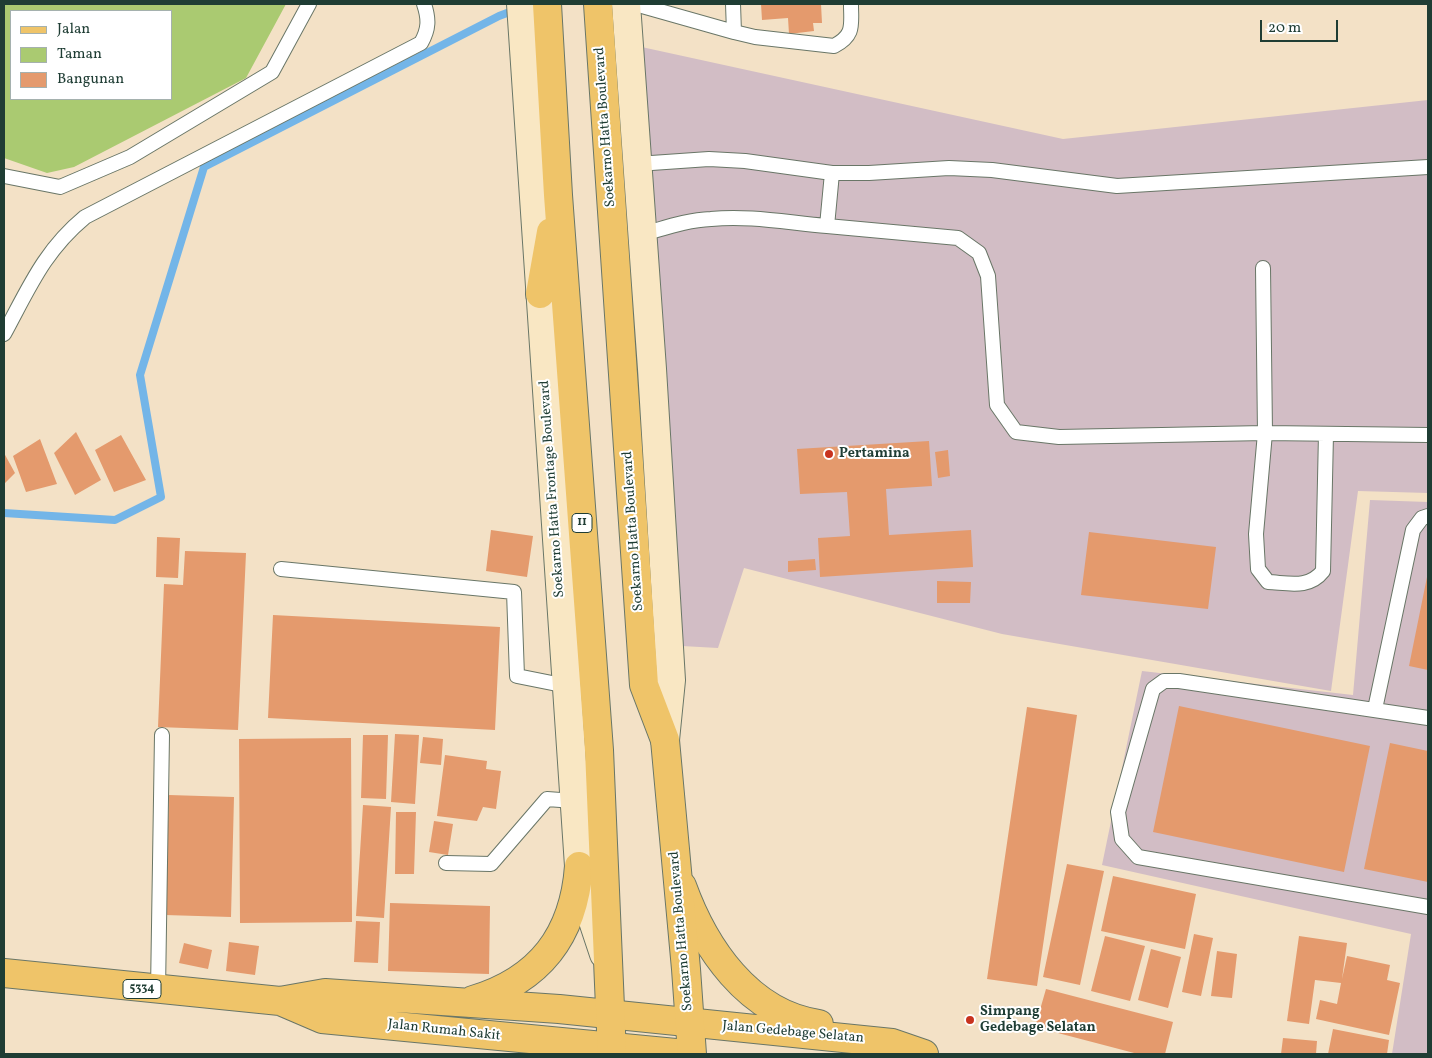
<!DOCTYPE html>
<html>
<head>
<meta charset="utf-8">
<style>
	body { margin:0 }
	#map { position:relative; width:1432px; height:1058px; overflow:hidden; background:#f3e1c6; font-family:Vollkorn,serif }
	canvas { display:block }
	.frame { position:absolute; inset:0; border:5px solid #1f3d34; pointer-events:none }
	.legend { position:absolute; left:10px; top:10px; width:162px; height:90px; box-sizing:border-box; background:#fff; border:1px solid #a5b1ae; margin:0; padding:6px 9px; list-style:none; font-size:15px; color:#1f3d34 }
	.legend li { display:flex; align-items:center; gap:10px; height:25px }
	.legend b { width:25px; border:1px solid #a5b1ae }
	.scale { position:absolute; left:1260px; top:20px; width:78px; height:22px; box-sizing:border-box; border:2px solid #1f3d34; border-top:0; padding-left:6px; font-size:15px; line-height:18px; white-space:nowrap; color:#1f3d34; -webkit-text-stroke:4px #fff; paint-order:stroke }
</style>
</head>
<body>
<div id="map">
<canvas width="1432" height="1058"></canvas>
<div class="frame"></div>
<ul class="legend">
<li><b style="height:6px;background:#efc469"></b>Jalan</li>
<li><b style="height:14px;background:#aaca71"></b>Taman</li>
<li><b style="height:14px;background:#e49a6d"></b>Bangunan</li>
</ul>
<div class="scale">20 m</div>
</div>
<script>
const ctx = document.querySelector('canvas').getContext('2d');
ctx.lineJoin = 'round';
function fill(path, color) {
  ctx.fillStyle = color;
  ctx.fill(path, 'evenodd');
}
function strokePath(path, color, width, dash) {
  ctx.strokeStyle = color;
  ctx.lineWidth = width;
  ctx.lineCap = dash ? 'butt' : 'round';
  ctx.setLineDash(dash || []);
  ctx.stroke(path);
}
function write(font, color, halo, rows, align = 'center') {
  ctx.font = font + ' Vollkorn,serif';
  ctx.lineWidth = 4;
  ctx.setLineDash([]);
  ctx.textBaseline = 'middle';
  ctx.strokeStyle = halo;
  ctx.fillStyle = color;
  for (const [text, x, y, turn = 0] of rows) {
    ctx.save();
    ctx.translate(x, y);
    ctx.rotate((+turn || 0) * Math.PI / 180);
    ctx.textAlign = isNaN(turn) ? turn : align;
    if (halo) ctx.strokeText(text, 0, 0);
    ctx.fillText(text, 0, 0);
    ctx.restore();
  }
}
fill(new Path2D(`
	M637,46L1063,139L1428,100V493L1358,491L1331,691L1002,634L744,568L718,648L682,646Z
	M1370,500L1428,502V1054H1392L1411,934L1102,865L1142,671L1353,695Z`), '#d2bdc5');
fill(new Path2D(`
	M4,4H286L246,78L74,167L47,173L4,158ZM11,11H171V99H11Z`), '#aaca71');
strokePath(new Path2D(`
	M4,513L115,520L161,497L140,375L204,167L499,16L515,10`), '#73b5e8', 8);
fill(new Path2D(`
	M761,4H821L822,23H813L814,31L789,34L788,18L762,20Z
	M76,432L101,480L75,495L54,453Z
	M121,435L146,480L114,492L95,450Z
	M40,439L57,484L26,492L13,456Z
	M929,441L932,486L886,489L889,535L971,530L973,567L820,577L818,538L850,536L847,492L800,494L797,449Z
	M948,450L950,476L938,478L935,452Z
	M4,453L15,473L4,484Z
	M491,530L533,536L527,577L486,571Z
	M1089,532L1216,547L1208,609L1081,595Z
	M157,537L180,538L178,578L156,577Z
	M185,551L246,553L238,730L158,727L164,584L183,585Z
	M815,559L816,570L788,572V561Z
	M1427,577L1428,578V670L1409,666Z
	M937,581L971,582L970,603H937Z
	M273,615L500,627L495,730L268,718Z
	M1179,706L1370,746L1344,872L1153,832Z
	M1027,707L1077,715L1037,986L987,979Z
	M395,734L419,735L415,804L391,802Z
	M363,735H388L386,799L361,798Z
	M423,737L443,739L441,765L420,763Z
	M351,738L352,922L240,923L239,739Z
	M1390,743L1428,751V882L1364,869Z
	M445,755L487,761L486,769L501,771L496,809L483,807L477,821L437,816Z
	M169,795L234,797L231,917L165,915Z
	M363,805L391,807L384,918L356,916Z
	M396,812H416L414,874H395Z
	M434,821L453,824L448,855L429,852Z
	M1067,864L1104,871L1080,985L1043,977Z
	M1113,876L1196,894L1185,949L1101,931Z
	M390,903L490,906L489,974L388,971Z
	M356,921L380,922L378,963L354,962Z
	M1194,934L1213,938L1201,996L1182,992Z
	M1105,936L1145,946L1130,1001L1091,991Z
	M1299,936L1347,943L1342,979L1347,956L1390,965L1387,980L1400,983L1389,1035L1316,1019L1320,1000L1337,1004L1341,983L1315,980L1309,1024L1287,1021Z
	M229,942L259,946L255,975L226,971Z
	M184,943L212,950L208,969L179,963Z
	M1151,949L1181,957L1168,1008L1138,1000Z
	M1217,951L1237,954L1232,998L1211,996Z
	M1046,989L1173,1022L1165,1054H1138L1035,1027Z
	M1333,1029L1389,1040L1387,1054H1328Z
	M1283,1038L1317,1041L1316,1054H1281Z`), '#e49a6d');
const lane = new Path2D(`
	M635,4L734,32L733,4
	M734,32L755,37L834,46C855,35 851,25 851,4
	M637,164L709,159L745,161L832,173H869L949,168L992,170L1117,186L1428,167
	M832,173L827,226L958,238L979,253L988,276L997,405L1016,432L1059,437L1265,433L1428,435
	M4,176L60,187L130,157L272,72L309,4
	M643,234C665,228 687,220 711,219C749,215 789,223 827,226
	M1263,268L1265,433L1256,534L1258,569L1268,582C1289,583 1309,589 1323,571L1326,434
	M4,334C29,288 44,251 85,217L421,43C429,29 429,19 424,4
	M281,569L514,592L517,676L567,686
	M1375,709L1413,530L1422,518L1428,516
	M1428,718L1179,681H1164L1153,689L1118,812L1122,839L1138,857L1428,907
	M446,863L491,864L547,799L574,801
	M158,990L162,735`);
const secondary = new Path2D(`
	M521,4L579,866L586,900L604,954
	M626,4L652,369L671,680L665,740`);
const primary = new Path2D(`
	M682,886C704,947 748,1014 819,1024
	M4,973L280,1001L325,993L559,1009L892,1043L924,1054
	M473,1000C540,980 574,935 579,866
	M280,1001L322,1019L686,1054`);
const highway = new Path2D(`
	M547,4L558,195L599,750L612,1054
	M598,4L644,685L665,740L686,969L692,1054
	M540,294L551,232`);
strokePath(lane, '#697667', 16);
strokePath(secondary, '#697667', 30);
strokePath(primary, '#697667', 30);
strokePath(highway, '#697667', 30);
strokePath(lane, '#fff', 14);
strokePath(secondary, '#f9e7c3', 28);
strokePath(primary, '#efc469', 28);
strokePath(highway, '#efc469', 28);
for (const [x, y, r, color] of [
	[829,454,5,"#c8321e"],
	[970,1020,5,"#c8321e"]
]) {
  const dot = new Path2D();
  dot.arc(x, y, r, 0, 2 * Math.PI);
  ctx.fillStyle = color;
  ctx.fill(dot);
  strokePath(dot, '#fff', 2);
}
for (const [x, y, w] of [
	[582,523,20],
	[142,989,38]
]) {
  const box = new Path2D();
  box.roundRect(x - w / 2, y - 9.5, w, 19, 4);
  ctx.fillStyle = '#fff';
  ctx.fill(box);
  strokePath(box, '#1f3d34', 1);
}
write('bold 12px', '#1f3d34', null, [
	["11",582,523],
	["5334",142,989]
]);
write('14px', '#1f3d34', '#fff', [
	["Soekarno Hatta Boulevard",606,127,-94],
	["Soekarno Hatta Frontage Boulevard",553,489,-94],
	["Soekarno Hatta Boulevard",634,531,-94],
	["Soekarno Hatta Boulevard",682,931,-95],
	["Jalan Rumah Sakit",444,1031,6],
	["Jalan Gedebage Selatan",793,1033,5]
]);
write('bold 14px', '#1f3d34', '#fff', [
	["Pertamina",839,454],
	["Simpang",980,1012],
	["Gedebage Selatan",980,1028]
], 'left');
</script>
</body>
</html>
